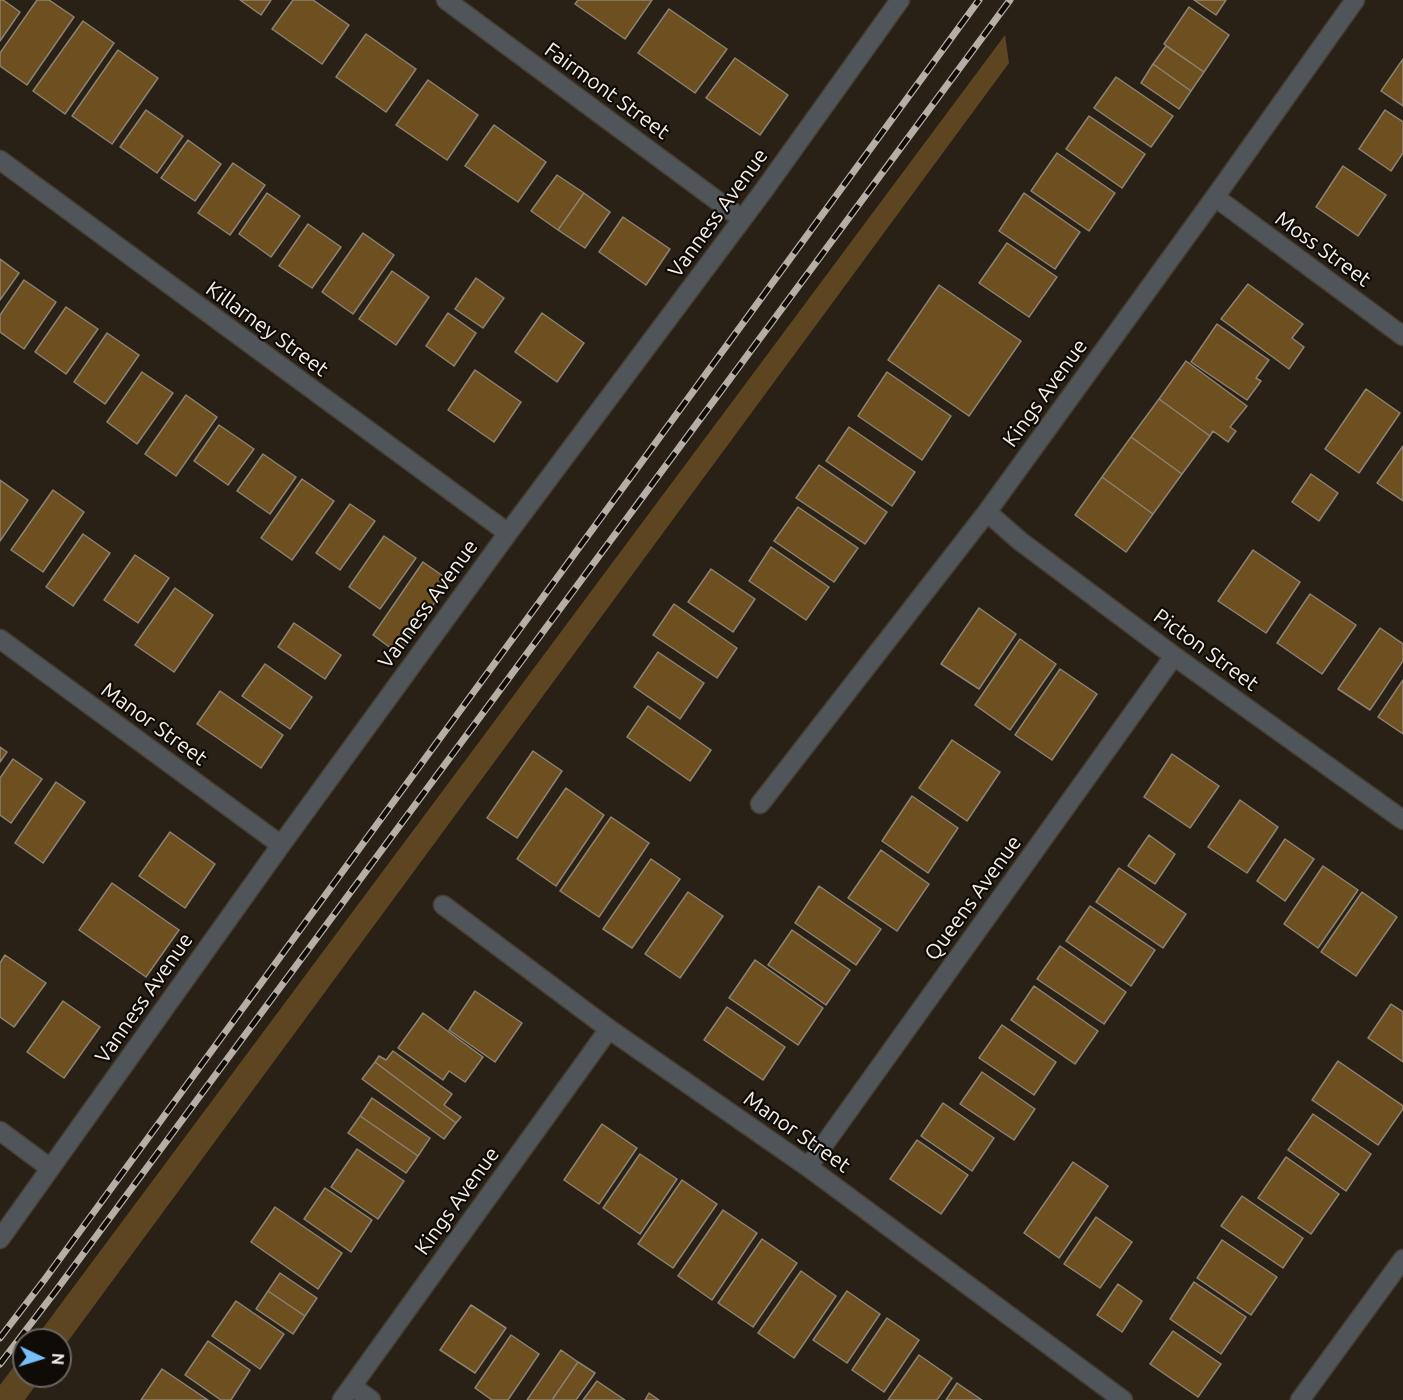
<!DOCTYPE html>
<html>
<head>
<meta charset="utf-8">
<style>
	body { margin:0 }
	#map { position:relative; width:1403px; height:1400px; overflow:hidden; background:#292116; font-family:Ubuntu,sans-serif }
	canvas { display:block }
	.north { position:absolute; left:12px; top:1328px; width:60px; height:60px; box-sizing:border-box; background:#0f0b07; border:2px solid #6b6661; border-radius:50%; rotate:94deg; font-size:16px; font-weight:700; line-height:24px; text-align:center; color:#f5efe8 }
	.north::after { content:''; display:block; margin:auto; width:21px; height:27px; background:#79bff8; clip-path:polygon(50% 0,100% 100%,50% 72%,0 100%) }
</style>
</head>
<body>
<div id="map">
<canvas width="1403" height="1400"></canvas>
<div class="north">N</div>
</div>
<script>
const ctx = document.querySelector('canvas').getContext('2d');
ctx.lineJoin = 'round';
function fill(path, color) {
  ctx.fillStyle = color;
  ctx.fill(path, 'evenodd');
}
function strokePath(path, color, width, dash) {
  ctx.strokeStyle = color;
  ctx.lineWidth = width;
  ctx.lineCap = dash ? 'butt' : 'round';
  ctx.setLineDash(dash || []);
  ctx.stroke(path);
}
function write(font, color, halo, rows, align = 'center') {
  ctx.font = font + ' Ubuntu,sans-serif';
  ctx.lineWidth = 4.5;
  ctx.setLineDash([]);
  ctx.textBaseline = 'middle';
  ctx.strokeStyle = halo;
  ctx.fillStyle = color;
  for (const [text, x, y, turn = 0] of rows) {
    ctx.save();
    ctx.translate(x, y);
    ctx.rotate((+turn || 0) * Math.PI / 180);
    ctx.textAlign = isNaN(turn) ? turn : align;
    if (halo) ctx.strokeText(text, 0, 0);
    ctx.fillText(text, 0, 0);
    ctx.restore();
  }
}
fill(new Path2D(`
	M1005,35L1009,63L60,1352V1340H34Z
	M24,1353V1376H42L25,1400H0V1385Z`), '#5d4522');
const building = new Path2D(`
	M0,0H3L20,12L0,41Z
	M37,0H49L74,17L27,85L0,66V53Z
	M240,0H271L261,15Z
	M293,0H313L349,25L322,64L272,29Z
	M578,0H652L625,39L575,4Z
	M1194,0H1226L1216,15Z
	M1189,7L1229,35L1204,72L1164,44Z
	M669,9L727,49L695,93L638,53Z
	M83,21L114,43L65,114L33,91Z
	M366,34L416,69L386,112L336,77Z
	M1166,46L1204,72L1191,91L1153,64Z
	M118,50L158,78L112,144L72,116Z
	M735,58L788,95L760,135L706,98Z
	M1403,59V106L1381,91Z
	M1153,64L1191,91L1179,109L1141,83Z
	M1116,77L1173,116L1151,147L1094,108Z
	M428,80L478,115L447,160L396,125Z
	M146,110L183,136L157,173L120,147Z
	M1385,110L1403,122V153L1391,171L1359,149Z
	M1089,116L1145,154L1122,188L1066,149Z
	M494,125L546,162L518,202L465,166Z
	M188,140L221,164L195,201L161,178Z
	M1057,153L1115,193L1089,231L1031,191Z
	M233,163L265,185L230,235L198,213Z
	M1343,166L1386,195L1358,236L1316,207Z
	M557,175L584,193L558,230L531,211Z
	M267,193L300,216L271,257L239,234Z
	M584,193L610,212L585,248L558,230Z
	M1024,193L1080,232L1055,269L999,231Z
	M623,217L670,249L646,285L599,252Z
	M308,224L341,247L312,288L279,266Z
	M363,233L394,255L353,314L322,292Z
	M1007,243L1057,277L1029,317L979,283Z
	M0,259L19,273L0,300Z
	M392,271L429,297L396,345L359,319Z
	M476,278L504,298L483,328L455,309Z
	M24,280L56,302L24,349L0,332V315Z
	M1248,284L1303,324L1292,338L1304,347L1289,369L1221,319Z
	M939,285L1021,341L969,416L888,360Z
	M66,307L98,329L66,374L35,352Z
	M448,313L476,333L454,366L426,346Z
	M542,313L584,343L557,382L515,352Z
	M1217,324L1269,360L1256,378L1261,381L1247,400L1191,362Z
	M107,333L139,355L105,404L74,382Z
	M1186,361L1247,406L1230,427L1236,431L1228,442L1213,431L1210,436L1159,399Z
	M475,370L521,402L494,442L448,410Z
	M142,372L173,393L137,444L107,422Z
	M887,372L951,416L922,460L858,416Z
	M1366,389L1400,413L1359,473L1325,449Z
	M186,395L217,417L176,476L145,454Z
	M1159,399L1210,436L1182,474L1131,437Z
	M219,425L254,449L228,485L194,461Z
	M849,427L915,472L892,506L826,461Z
	M1131,437L1182,474L1153,514L1102,477Z
	M1403,446V501L1377,483Z
	M263,454L296,477L270,514L237,491Z
	M819,465L887,512L865,544L796,498Z
	M1311,474L1338,493L1319,521L1292,502Z
	M1102,477L1153,514L1126,552L1075,515Z
	M302,479L334,501L292,560L261,538Z
	M0,480L28,500L0,541Z
	M53,490L84,512L43,572L11,550Z
	M350,504L375,521L340,570L316,553Z
	M798,507L858,548L834,582L774,541Z
	M83,534L110,553L73,606L46,587Z
	M384,536L416,558L380,609L349,587Z
	M771,547L829,587L806,620L749,581Z
	M1253,550L1300,582L1266,633L1218,601Z
	M135,555L169,578L138,623L104,600Z
	M423,562L450,581L399,654L373,635Z
	M711,569L755,599L733,632L688,602Z
	M175,588L213,615L174,672L135,645Z
	M1310,594L1356,625L1322,674L1277,643Z
	M674,604L737,648L717,678L653,635Z
	M979,608L1016,634L979,689L941,664Z
	M294,623L341,655L325,679L278,647Z
	M1380,628L1403,644V661L1370,710L1338,689Z
	M1020,639L1056,664L1010,730L975,705Z
	M658,652L704,683L680,719L634,687Z
	M265,664L312,697L290,729L242,696Z
	M1060,669L1097,694L1052,760L1015,735Z
	M1403,680V734L1378,717Z
	M220,691L283,735L261,768L197,724Z
	M648,706L711,750L690,781L627,737Z
	M952,740L1000,772L967,821L919,788Z
	M0,747L7,752L0,762Z
	M533,751L562,771L517,838L487,818Z
	M1172,754L1219,786L1190,828L1144,797Z
	M13,759L42,779L11,823L0,815V778Z
	M56,782L85,802L43,863L15,843Z
	M566,788L604,815L556,886L517,859Z
	M912,796L958,828L928,873L882,841Z
	M1240,800L1278,827L1247,873L1208,847Z
	M611,817L649,843L599,917L560,891Z
	M170,832L215,864L185,908L139,876Z
	M1149,835L1175,854L1155,884L1128,866Z
	M1285,839L1314,859L1285,901L1257,881Z
	M881,850L929,884L897,931L848,898Z
	M651,859L680,879L632,948L603,929Z
	M1323,866L1358,890L1318,948L1284,924Z
	M1119,868L1186,914L1163,948L1096,902Z
	M112,883L179,930L146,977L79,930Z
	M819,886L881,929L856,965L795,923Z
	M688,892L723,916L680,978L645,954Z
	M1362,892L1397,917L1356,976L1321,952Z
	M1090,906L1155,950L1131,986L1066,941Z
	M792,930L850,970L826,1005L768,965Z
	M1060,946L1126,992L1104,1024L1037,979Z
	M5,955L46,983L14,1027L0,1017V963Z
	M755,960L823,1008L798,1045L729,998Z
	M1034,986L1098,1031L1075,1064L1011,1020Z
	M475,991L522,1023L495,1062L449,1030Z
	M63,1001L100,1027L64,1078L27,1052Z
	M1391,1004L1403,1012V1062L1368,1038Z
	M727,1007L785,1047L763,1080L704,1040Z
	M423,1013L483,1057L465,1082L449,1071L443,1080L398,1048Z
	M1002,1025L1056,1062L1034,1095L979,1058Z
	M393,1051L452,1094L444,1105L461,1117L456,1123L375,1062L379,1056L386,1060Z
	M1338,1061L1403,1106V1109L1378,1145L1312,1100Z
	M375,1062L456,1123L444,1139L362,1079Z
	M982,1072L1035,1109L1014,1140L960,1104Z
	M372,1098L430,1138L418,1156L360,1116Z
	M943,1103L994,1138L972,1171L921,1136Z
	M1313,1114L1371,1154L1346,1191L1288,1150Z
	M360,1116L418,1156L406,1173L348,1133Z
	M602,1124L637,1148L599,1204L564,1180Z
	M917,1140L968,1175L941,1214L890,1179Z
	M357,1149L404,1181L378,1219L331,1187Z
	M640,1154L677,1179L640,1234L603,1208Z
	M1286,1157L1339,1194L1311,1234L1258,1198Z
	M1073,1162L1108,1186L1059,1258L1024,1233Z
	M682,1180L717,1204L673,1268L638,1244Z
	M325,1188L372,1220L351,1252L304,1219Z
	M1242,1196L1303,1238L1283,1268L1221,1226Z
	M275,1207L342,1253L318,1289L251,1242Z
	M723,1210L757,1233L712,1300L678,1276Z
	M1096,1217L1132,1242L1100,1288L1064,1264Z
	M762,1239L797,1263L753,1327L718,1303Z
	M1222,1240L1277,1277L1251,1315L1197,1278Z
	M801,1271L836,1296L794,1358L758,1333Z
	M280,1273L317,1298L305,1316L268,1291Z
	M1194,1282L1246,1317L1221,1354L1170,1319Z
	M1118,1284L1142,1301L1122,1332L1097,1315Z
	M268,1291L305,1316L293,1334L256,1309Z
	M847,1291L880,1314L847,1363L813,1340Z
	M236,1301L284,1334L260,1369L212,1336Z
	M471,1305L506,1328L475,1373L440,1350Z
	M887,1318L919,1340L884,1392L852,1370Z
	M1173,1331L1221,1364L1198,1397L1150,1364Z
	M511,1335L539,1354L508,1400H492L475,1388Z
	M208,1341L250,1370L231,1400H221L185,1375Z
	M561,1350L578,1362L552,1400H527Z
	M919,1355L952,1378L937,1400H888Z
	M578,1362L595,1373L576,1400H552Z
	M162,1369L208,1400H141Z
	M597,1381L625,1400H583Z
	M957,1383L982,1400H946Z
	M649,1393L659,1400H645Z`);
fill(building, '#6e4f1f');
strokePath(building, '#8b8274', 1.5);
const street = new Path2D(`
	M446,0L742,219
	M0,160L508,533
	M1215,197L1403,336
	M987,512L1020,541L1174,656L1403,820
	M0,639L281,845
	M760,804L987,512L1215,197L1355,0
	M443,905L609,1029L808,1167L1123,1400
	M0,1131L50,1168
	M808,1167L1174,656
	M0,1239L281,845L508,533L764,190L900,0
	M352,1386L371,1400
	M342,1400L609,1029
	M1300,1400L1403,1259`);
strokePath(street, '#463e33', 21);
strokePath(street, '#50555a', 18);
const rail = new Path2D(`
	M0,1338L45,1279L979,0
	M0,1364L55,1292L1010,0`);
strokePath(rail, '#b5afa6', 7);
strokePath(rail, '#0f0b07', 4.5, [14]);
write('21px', '#f5efe8', '#0f0b07', [
	["Fairmont Street",607,91,36],
	["Vanness Avenue",718,213,-54],
	["Moss Street",1323,249,36],
	["Killarney Street",267,329,36],
	["Kings Avenue",1045,393,-54],
	["Vanness Avenue",428,604,-54],
	["Picton Street",1206,650,36],
	["Manor Street",154,724,36],
	["Queens Avenue",973,898,-54],
	["Vanness Avenue",144,998,-55],
	["Manor Street",797,1132,35],
	["Kings Avenue",457,1201,-54]
]);
</script>
</body>
</html>
